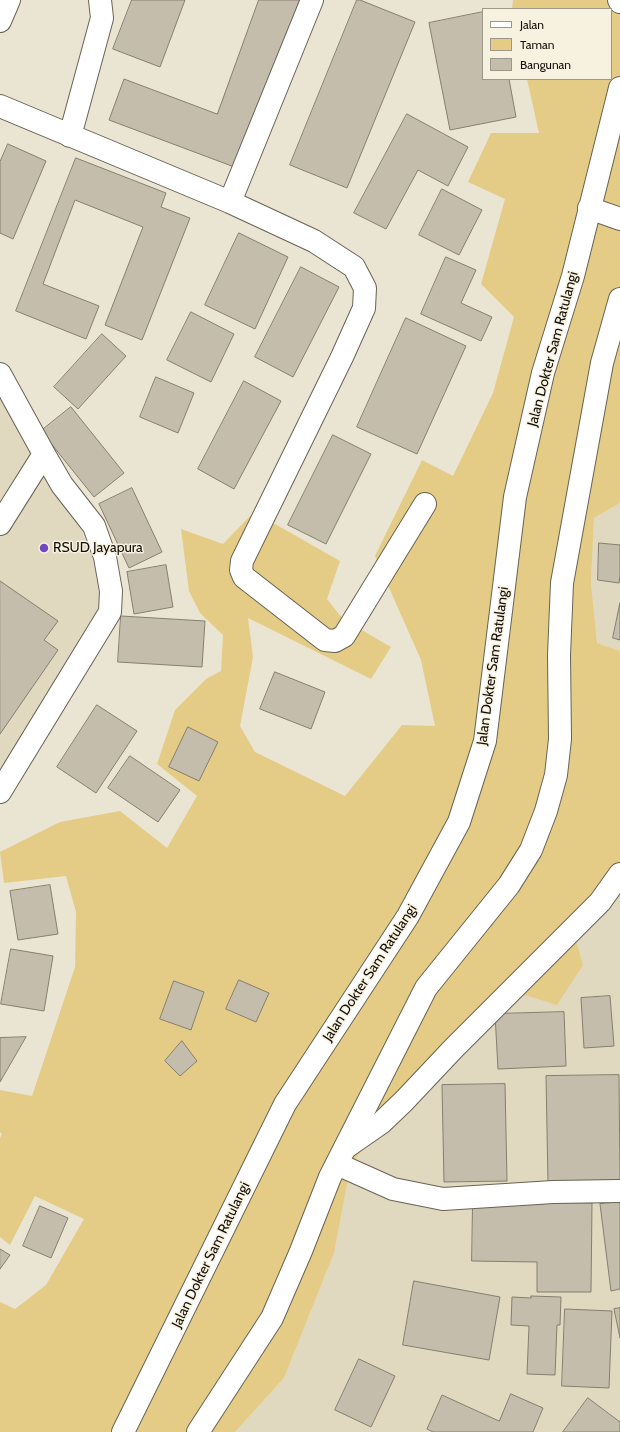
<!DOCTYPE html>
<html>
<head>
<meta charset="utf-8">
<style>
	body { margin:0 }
	#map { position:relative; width:620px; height:1432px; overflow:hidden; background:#eae4d2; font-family:Cabin,sans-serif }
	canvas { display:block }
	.legend { position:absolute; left:482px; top:8px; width:130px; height:72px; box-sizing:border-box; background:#f7f1df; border:1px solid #9b9789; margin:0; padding:5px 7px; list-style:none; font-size:12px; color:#110f09 }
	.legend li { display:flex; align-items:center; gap:8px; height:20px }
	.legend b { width:20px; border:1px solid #9b9789 }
</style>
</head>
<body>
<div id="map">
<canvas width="620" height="1432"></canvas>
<ul class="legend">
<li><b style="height:5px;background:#fff"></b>Jalan</li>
<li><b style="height:11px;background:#e5cc86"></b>Taman</li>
<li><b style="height:11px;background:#c4bdac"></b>Bangunan</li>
</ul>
</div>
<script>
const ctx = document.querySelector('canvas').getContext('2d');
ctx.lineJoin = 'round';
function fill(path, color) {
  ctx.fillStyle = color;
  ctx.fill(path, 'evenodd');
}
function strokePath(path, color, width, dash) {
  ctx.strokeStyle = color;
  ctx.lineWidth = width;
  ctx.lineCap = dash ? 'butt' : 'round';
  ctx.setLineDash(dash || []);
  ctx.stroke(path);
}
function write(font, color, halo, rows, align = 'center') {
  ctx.font = font + ' Cabin,sans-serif';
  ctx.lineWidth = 3;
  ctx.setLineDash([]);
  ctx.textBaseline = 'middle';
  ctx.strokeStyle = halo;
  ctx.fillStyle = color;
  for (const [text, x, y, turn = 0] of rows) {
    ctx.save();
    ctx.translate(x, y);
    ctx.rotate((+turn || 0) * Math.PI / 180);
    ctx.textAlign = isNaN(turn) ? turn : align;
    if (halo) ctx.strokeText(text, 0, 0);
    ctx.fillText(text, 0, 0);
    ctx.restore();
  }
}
fill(new Path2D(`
	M0,396L70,503L107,593L84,673L0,768Z
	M620,503V651L597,643L591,583L594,518Z
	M620,862V1432H235L284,1378L334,1253L351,1164L470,1022L571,923Z`), '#e0d8bf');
fill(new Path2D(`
	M513,0H620V503L594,518L591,583L597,643L620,651V862L571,923L583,965L557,1005L515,992L470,1022L351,1164L334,1253L284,1378L235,1432H0V1302L15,1309L46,1285L84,1219L35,1196L10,1245L0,1237V1138L2,1134L0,1132V1090L32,1096L75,967L76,912L66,876L4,883L0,852L60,822L120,811L167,848L197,796L157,764L175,710L206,679L221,671L223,635L200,613L189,591L181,529L223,544L254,512L340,561L327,599L343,619L391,647L371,679L248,618L253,657L240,726L255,752L345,796L402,725L435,726L421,660L375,556L422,460L453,476L493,393L514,317L481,284L505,199L468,182L491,133H539L527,79H611V9H512Z`), '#e5cc86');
const building = new Path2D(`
	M132,0H185L160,67L113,49Z
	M259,0H300L237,168L109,120L124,79L217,114Z
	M357,0H360L415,22L347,188L290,165Z
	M483,12V79H509L516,117L450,130L429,23Z
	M407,114L468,147L448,186L418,170L386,229L354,213Z
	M8,144L46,161L13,239L0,233V162Z
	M76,158L166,193L161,207L190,218L142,340L105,325L143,227L75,200L43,284L99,306L86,339L16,311Z
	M442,189L482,210L459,255L419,235Z
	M239,233L288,257L255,329L205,305Z
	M446,257L476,270L461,303L492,317L481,341L421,314Z
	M301,267L339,287L293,377L255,357Z
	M191,312L234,334L211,382L167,360Z
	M406,318L466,346L417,454L357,427Z
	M102,334L126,356L78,409L54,387Z
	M156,377L194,393L178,433L140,417Z
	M244,381L281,401L234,489L198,469Z
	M71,407L124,473L94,497L41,431Z
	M333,435L371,454L326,544L288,525Z
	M132,488L162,552L129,568L99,504Z
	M599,543L620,545V575L619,583L598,580Z
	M166,565L173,607L134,614L127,572Z
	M0,581L58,621L44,640L58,650L0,734Z
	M620,603V640L613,638Z
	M121,616L205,621L202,667L118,662Z
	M275,672L325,692L311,729L260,709Z
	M97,705L137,731L96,793L57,767Z
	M188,727L218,742L199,781L169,767Z
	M130,756L180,790L158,822L108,788Z
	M50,885L58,934L18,940L10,891Z
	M11,949L53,956L44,1011L1,1004Z
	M239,980L269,993L256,1022L226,1009Z
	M174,981L204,992L191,1030L160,1019Z
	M610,996L614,1046L584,1048L581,998Z
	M564,1012L566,1066L498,1069L495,1014Z
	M26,1037L0,1082V1038Z
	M182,1041L197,1061L180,1076L165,1061Z
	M619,1075L620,1182L548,1183L546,1076Z
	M505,1084L507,1181L444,1182L442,1085Z
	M473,1201L592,1203L591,1292H537V1262L472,1261Z
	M620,1202V1289L611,1291L600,1204Z
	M40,1206L68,1218L51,1258L23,1246Z
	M0,1249L10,1255L0,1269Z
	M414,1281L500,1297L489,1360L403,1345Z
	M531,1296L561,1297L560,1325H557L555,1375L527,1374L529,1326L511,1325L512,1297L531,1298Z
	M620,1308V1338L614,1309Z
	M565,1309L612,1311L609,1388L562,1386Z
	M359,1359L395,1376L371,1427L335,1410Z
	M511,1394L543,1408L533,1432H433L427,1429L442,1395L499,1421Z
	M588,1398L620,1422V1432H563Z`);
fill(building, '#c4bdac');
strokePath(building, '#857f6f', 1);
const minor = new Path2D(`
	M0,21L9,0
	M0,106L230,202L314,241L354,267L365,288L364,308L342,357L242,561L241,570L244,577L325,640L335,641L344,636L425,504
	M70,136L102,18L100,0
	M230,202L312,0
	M0,374L44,454L62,485L94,526L105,557L111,591L110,612L0,792
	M0,524L44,454
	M345,1148L381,1123L404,1101L453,1049L600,902L620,874
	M337,1164L393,1189L443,1199L553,1192L620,1191`);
const major = new Path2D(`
	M619,0L620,2
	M589,208L620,219
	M123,1432L285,1104L408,916L459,822L485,741L515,497L543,373L573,276L620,88
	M198,1432L272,1318L301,1251L330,1177L426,988L509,885L531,850L546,811L556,775L560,739L559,655L562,583L602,363L620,299`);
strokePath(minor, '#696354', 24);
strokePath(major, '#696354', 24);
strokePath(minor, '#fff', 22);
strokePath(major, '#fff', 22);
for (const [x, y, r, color] of [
	[44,548,5,"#7247bf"]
]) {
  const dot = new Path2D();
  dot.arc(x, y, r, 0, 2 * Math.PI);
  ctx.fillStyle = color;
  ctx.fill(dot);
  strokePath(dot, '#f7f1df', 1.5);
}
write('14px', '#110f09', '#f7f1df', [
	["Jalan Dokter Sam Ratulangi",553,349,-75],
	["Jalan Dokter Sam Ratulangi",493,666,-82],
	["Jalan Dokter Sam Ratulangi",370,973,-57],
	["Jalan Dokter Sam Ratulangi",211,1255,-64]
]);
write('14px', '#110f09', '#f7f1df', [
	["RSUD Jayapura",53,548]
], 'left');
</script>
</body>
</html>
